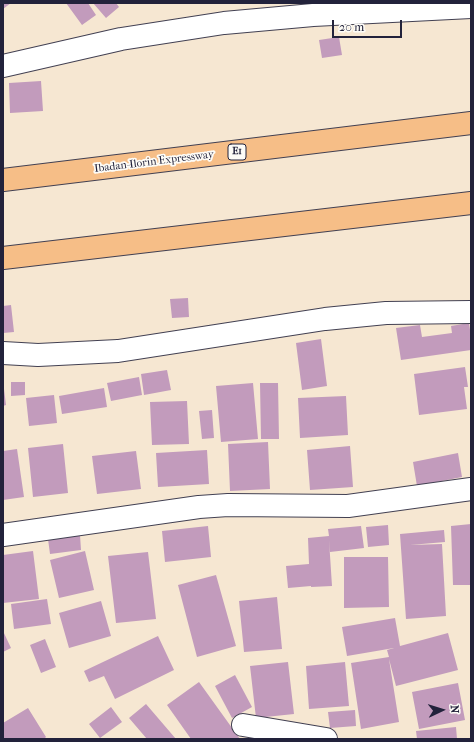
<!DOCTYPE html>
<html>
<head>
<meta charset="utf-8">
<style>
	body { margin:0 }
	#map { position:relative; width:474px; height:742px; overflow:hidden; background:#f6e7d2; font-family:"IM FELL French Canon",serif }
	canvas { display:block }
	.frame { position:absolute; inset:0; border:4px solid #22223b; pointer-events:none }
	.north { position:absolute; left:422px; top:690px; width:40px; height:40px; -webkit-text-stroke:3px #fdfcf7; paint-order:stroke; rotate:86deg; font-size:11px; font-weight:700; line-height:16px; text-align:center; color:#22223b }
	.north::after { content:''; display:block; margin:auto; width:14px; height:18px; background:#22223b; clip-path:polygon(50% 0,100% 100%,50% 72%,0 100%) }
	.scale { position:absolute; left:332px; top:20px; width:70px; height:18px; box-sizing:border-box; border:2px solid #22223b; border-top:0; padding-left:5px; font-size:12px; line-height:14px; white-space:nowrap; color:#22223b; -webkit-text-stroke:3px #fdfcf7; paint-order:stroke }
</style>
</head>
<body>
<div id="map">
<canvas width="474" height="742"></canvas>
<div class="frame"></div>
<div class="north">N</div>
<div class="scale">20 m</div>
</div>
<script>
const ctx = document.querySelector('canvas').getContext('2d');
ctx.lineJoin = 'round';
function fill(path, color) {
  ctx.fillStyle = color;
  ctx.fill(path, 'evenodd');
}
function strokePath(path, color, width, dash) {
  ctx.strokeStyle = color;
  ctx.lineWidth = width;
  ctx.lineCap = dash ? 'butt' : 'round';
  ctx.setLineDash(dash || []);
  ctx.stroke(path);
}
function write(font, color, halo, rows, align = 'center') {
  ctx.font = font + ' "IM FELL French Canon",serif';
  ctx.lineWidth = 3.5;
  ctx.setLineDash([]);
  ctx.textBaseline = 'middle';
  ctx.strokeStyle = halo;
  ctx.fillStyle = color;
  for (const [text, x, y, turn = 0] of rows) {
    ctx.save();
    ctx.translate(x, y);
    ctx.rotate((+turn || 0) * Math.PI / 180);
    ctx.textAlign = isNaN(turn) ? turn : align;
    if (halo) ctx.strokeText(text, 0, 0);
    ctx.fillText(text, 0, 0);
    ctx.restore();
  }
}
fill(new Path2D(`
	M3,3H11L3,9Z
	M66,3H88L96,15L82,25Z
	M93,3H116L119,7L106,18Z
	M339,37L342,55L322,58L319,40Z
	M41,81L43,111L10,113L9,83Z
	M188,298L189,317L172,318L170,299Z
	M11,305L14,332L3,333V306Z
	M469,323L471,336V350L401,360L396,328L420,325L422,337L452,333L451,326Z
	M321,339L327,386L302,390L296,343Z
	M465,367L468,387H464L467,409L419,415L414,374Z
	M167,370L171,390L144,395L141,374Z
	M139,377L142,395L111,401L107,383Z
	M11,382H25V395L11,396Z
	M253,383L258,439L221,442L216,386Z
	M260,383H278L279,439H261Z
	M104,388L107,407L62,414L59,396Z
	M3,389H4L6,405L3,406Z
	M54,395L57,423L29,426L26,398Z
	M346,396L348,435L300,438L298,398Z
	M187,401L189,444L152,445L150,402Z
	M212,410L214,438L202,439L199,411Z
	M268,442L270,489L230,491L228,444Z
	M63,444L68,493L33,497L28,448Z
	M350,446L353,487L310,490L307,450Z
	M17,449L24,497L3,500V451Z
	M207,450L209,484L158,487L156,453Z
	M136,451L141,489L97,494L92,456Z
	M458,453L462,477L417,486L413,462Z
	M471,524V585H453L451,526Z
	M388,525L389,545L368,547L366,527Z
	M208,526L211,557L165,562L162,531Z
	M361,526L364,548L330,552L329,540L332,586L311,587V586L288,588L286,566L309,564L308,538L329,536L328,529Z
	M444,530L445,542L410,545L442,544L446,616L406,619L400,534Z
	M80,535L81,550L50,554L48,539Z
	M33,551L39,599L3,603V555Z
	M85,551L94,590L59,598L50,560Z
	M148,552L156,619L116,623L108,556Z
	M344,557H388L389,607L344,608Z
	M216,575L236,646L197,657L178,585Z
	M277,597L282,649L244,652L239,601Z
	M47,599L51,624L14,629L11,604Z
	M101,601L111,636L69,648L59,613Z
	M395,618L400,646L448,633L458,670L396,686L389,659L399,722L361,729L351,663L389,657L387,650L394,648L347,656L342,627Z
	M3,631L11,648L3,652Z
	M158,636L174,670L115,699L104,676L89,682L84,671Z
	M45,639L56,667L41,673L30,645Z
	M288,662L294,714L256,718L250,666Z
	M345,662L349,706L309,709L306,666Z
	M235,675L252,707L232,718L215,686Z
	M199,682L240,739H191L167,705Z
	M458,683L465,720L419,729L412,692Z
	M146,704L176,739H147L129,718Z
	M111,707L122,722L100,738L89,724Z
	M28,708L46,737L44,739H3V723Z
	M355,710L356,726L330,728L328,712Z
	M456,727L457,739H417L416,731Z`), '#c29bbc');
const minor = new Path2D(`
	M3,66L121,39L224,23L313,15L471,7
	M3,353L38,355L118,351L325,319L386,313L471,312
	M3,535L199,507L228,505L348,506L471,489
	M243,725L326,739`);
const motorway = new Path2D(`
	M3,180L471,123
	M3,258L471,203`);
strokePath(minor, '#424052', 24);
strokePath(motorway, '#424052', 24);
strokePath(minor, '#fff', 22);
strokePath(motorway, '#f6be87', 22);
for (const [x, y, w] of [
	[237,152,18]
]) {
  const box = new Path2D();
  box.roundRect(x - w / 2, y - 8, w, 16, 3);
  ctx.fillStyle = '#fdfcf7';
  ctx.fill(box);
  strokePath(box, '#22223b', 1);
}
write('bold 10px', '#22223b', null, [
	["E1",237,152]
]);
write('11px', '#22223b', '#fdfcf7', [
	["Ibadan-Ilorin Expressway",154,162,-7]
]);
</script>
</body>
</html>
